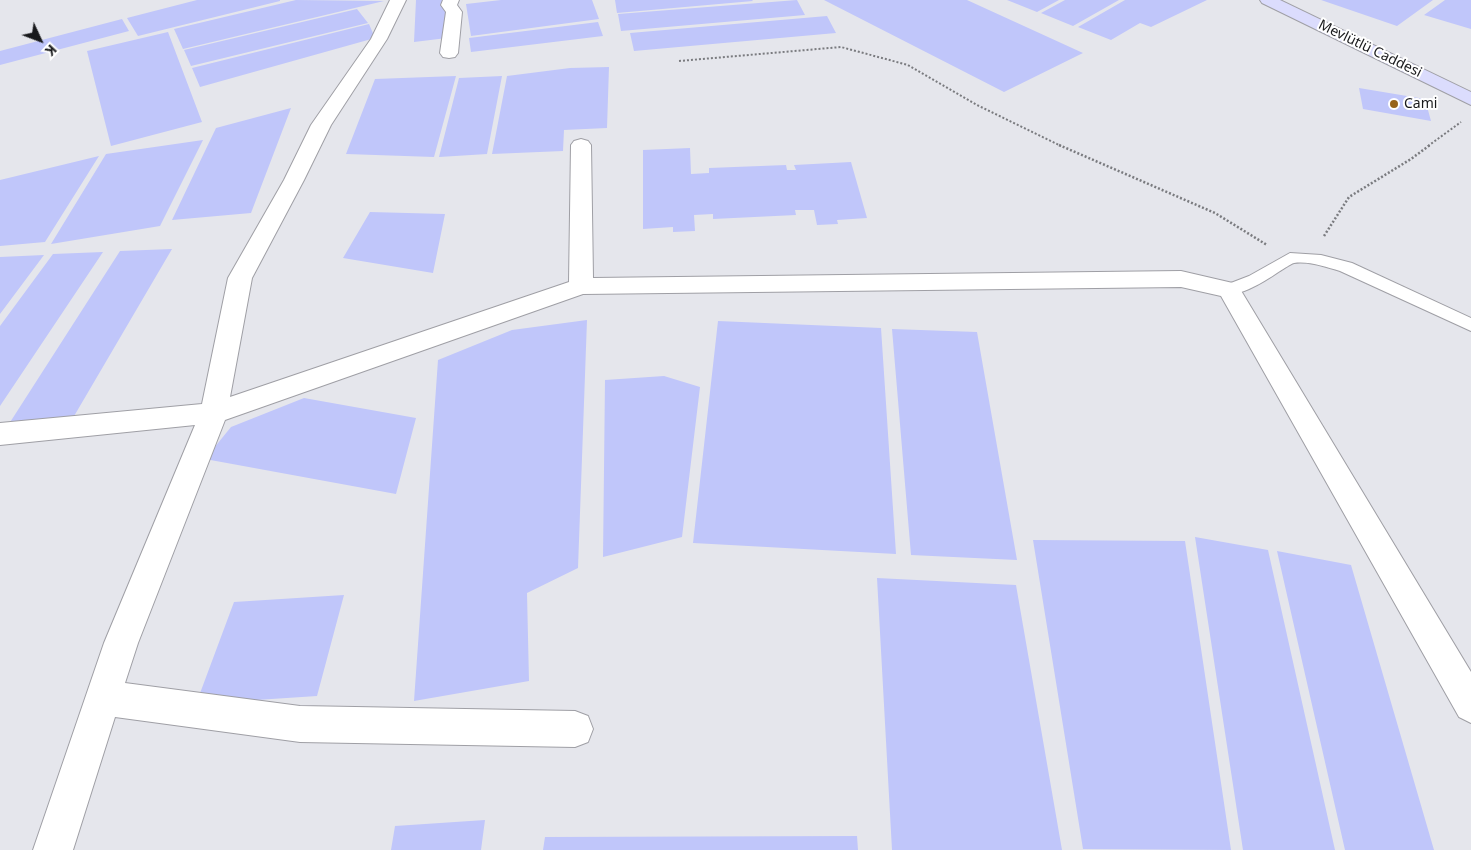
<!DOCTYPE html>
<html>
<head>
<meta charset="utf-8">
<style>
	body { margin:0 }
	#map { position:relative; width:1471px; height:850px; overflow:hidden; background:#e5e6ec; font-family:"Noto Sans",sans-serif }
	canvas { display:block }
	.north { position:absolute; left:15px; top:15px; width:50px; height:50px; -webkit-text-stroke:4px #fff; paint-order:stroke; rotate:133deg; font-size:14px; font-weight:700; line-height:20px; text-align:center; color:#18191b }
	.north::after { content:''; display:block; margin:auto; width:18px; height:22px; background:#18191b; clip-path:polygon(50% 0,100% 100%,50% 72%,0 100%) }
</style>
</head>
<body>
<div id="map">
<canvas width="1471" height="850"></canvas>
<div class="north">K</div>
</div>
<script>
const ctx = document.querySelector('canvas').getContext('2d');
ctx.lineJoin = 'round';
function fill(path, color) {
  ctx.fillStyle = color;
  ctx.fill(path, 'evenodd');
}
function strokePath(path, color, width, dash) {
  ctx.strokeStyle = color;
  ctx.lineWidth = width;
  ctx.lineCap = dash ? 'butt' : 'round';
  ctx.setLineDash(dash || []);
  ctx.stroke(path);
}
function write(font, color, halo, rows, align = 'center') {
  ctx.font = font + ' "Noto Sans",sans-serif';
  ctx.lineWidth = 4;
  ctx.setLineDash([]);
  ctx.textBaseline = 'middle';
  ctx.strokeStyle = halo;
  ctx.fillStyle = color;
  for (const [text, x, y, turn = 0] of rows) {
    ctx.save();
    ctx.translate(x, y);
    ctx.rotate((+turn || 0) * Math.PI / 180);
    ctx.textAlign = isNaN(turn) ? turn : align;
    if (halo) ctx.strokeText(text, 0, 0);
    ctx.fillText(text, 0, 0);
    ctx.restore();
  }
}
fill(new Path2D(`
	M197,0H280V1L138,36L127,18Z
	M296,0L384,1L183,49L174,29Z
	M416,0H447V38L414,42Z
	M501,0H592L599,19L471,36L466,4Z
	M615,0H752L753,1L617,13Z
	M797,0L805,15L621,31L618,14Z
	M824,0H967L1083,53L1004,92Z
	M1007,0H1059L1037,12Z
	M1065,0H1119L1073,26L1041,13Z
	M1125,0H1207L1151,27L1140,23L1111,40L1078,27Z
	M1321,0H1433L1397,26Z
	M1445,0H1471V29L1424,15Z
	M357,9L368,23L191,66L184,50Z
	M827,16L836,33L634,51L630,33Z
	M122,19L129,31L0,65V51Z
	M598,22L603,36L471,52L469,38Z
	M369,24L375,38L200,87L192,68Z
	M168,32L202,122L111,146L87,51Z
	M609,67L607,128L564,130L563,151L492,154L507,76L570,68Z
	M456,76L434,157L346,154L375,79Z
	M502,76L487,154L439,157L459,78Z
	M1359,88L1425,99L1431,121L1363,109Z
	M291,108L251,213L172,220L216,128Z
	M203,140L160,226L51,244L106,154Z
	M690,148L691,174L709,173V168L786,165L787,170H796L794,165L851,162L867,218L837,220L838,224L817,225L814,210H795L796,215L713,219V214L694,215L695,231L673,232V227L643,229V150Z
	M99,156L45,242L0,246V180Z
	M370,212L445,214L433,273L343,258Z
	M172,249L70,423L7,427L120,251Z
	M103,252L0,406V326L53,254Z
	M44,255L0,314V257Z
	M587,320L578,568L527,593L529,681L414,701L438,360L512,330Z
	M718,321L881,328L896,554L693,543Z
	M892,329L977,332L1017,560L911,555Z
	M664,376L700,387L682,537L603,557L605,380Z
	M304,398L416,418L396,494L205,459L231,427Z
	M1195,537L1268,550L1335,850H1243Z
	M1033,540L1185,541L1231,850L1083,849Z
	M1277,551L1351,565L1434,850H1345Z
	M877,578L1016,585L1062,850H892Z
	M344,595L317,696L196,704L234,602Z
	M485,820L481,850H391L395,826Z
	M857,836L858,850H543L545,837Z`), '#c0c6fa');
const lane = new Path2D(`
	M1290,253L1321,255L1352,263L1471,318V331L1340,271C1326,267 1309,261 1294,263C1290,264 1284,269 1280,271C1267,280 1239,298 1223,294L1221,290L1223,286L1249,276Z`);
const street = new Path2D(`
	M390,0H406L387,39L331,125L304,180L252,278L230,397L569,282L571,145L574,141L581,139L588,141L591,145L593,278L1181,271L1237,284L1471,672V723L1459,717L1221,296L1181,287L583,294L225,420L138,643L125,683L300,706L575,711L588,716L593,729L588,742L575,747L300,742L115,717L73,850H33L104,643L195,425L0,445V423L202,404L228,278L284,180L311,125L371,39Z
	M443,0H459L457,5L462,12L458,53L455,57L449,58L443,57L440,53L446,12L441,5Z`);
const secondary = new Path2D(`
	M1260,0H1280L1471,92V105L1262,3Z`);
strokePath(lane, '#9f9fa5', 2);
strokePath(street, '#9f9fa5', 2);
strokePath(secondary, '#9f9fa5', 2);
strokePath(new Path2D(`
	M679,61L841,47L908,65L977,105L1061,146
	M1428,146L1461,122`), '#7a7b7f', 2, [2, 2]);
strokePath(new Path2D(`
	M1059,145L1215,213L1267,245
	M1324,236L1349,197L1411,159L1430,145`), '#7a7b7f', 2.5, [2, 2]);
fill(lane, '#fff');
fill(street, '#fff');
fill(secondary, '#dbdcfd');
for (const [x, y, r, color] of [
	[1394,104,5,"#976319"]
]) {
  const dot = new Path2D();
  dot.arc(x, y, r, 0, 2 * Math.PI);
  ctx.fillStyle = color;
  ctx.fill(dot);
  strokePath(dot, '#fff', 2);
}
write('14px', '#18191b', '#fff', [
	["Mevlütlü Caddesi",1370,49,26]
]);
write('14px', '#18191b', '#fff', [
	["Cami",1404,104]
], 'left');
</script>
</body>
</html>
